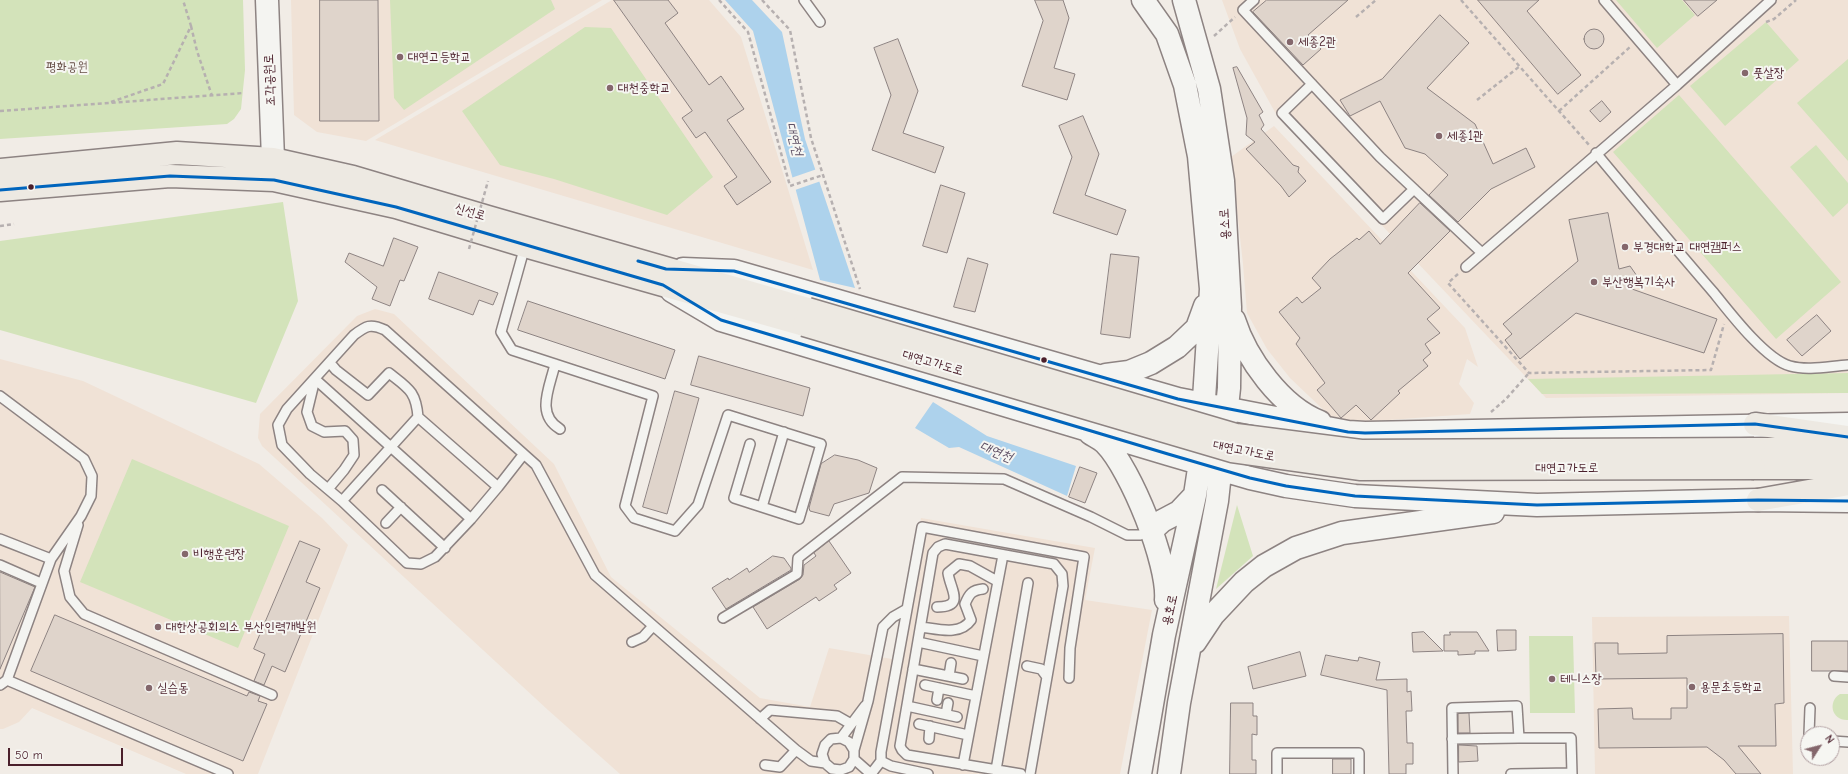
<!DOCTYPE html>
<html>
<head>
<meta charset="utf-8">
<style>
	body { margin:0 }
	#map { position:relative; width:1848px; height:774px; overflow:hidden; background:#f1ece6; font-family:"Comic Neue",sans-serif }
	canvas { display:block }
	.north { position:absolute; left:1800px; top:726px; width:40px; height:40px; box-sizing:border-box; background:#f6f6f2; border:1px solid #b1a0a2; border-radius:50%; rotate:54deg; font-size:11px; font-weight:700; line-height:16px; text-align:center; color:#4a1f2b }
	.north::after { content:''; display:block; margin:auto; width:14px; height:18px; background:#84676c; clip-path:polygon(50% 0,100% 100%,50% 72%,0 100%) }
	.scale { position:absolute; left:8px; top:748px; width:115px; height:18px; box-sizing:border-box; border:2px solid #4a1f2b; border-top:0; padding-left:5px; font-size:12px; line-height:14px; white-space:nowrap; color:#4a1f2b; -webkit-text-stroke:3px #f6f6f2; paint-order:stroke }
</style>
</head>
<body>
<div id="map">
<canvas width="1848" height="774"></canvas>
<div class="north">N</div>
<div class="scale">50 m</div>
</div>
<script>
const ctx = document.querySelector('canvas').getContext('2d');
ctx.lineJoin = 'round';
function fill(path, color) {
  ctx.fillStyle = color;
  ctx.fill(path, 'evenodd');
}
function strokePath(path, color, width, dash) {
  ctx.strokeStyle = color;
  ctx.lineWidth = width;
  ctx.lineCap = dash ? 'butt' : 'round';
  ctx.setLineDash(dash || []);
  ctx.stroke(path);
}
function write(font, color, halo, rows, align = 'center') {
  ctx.font = font + ' "Comic Neue","Poor Story",sans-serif';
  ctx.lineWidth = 4;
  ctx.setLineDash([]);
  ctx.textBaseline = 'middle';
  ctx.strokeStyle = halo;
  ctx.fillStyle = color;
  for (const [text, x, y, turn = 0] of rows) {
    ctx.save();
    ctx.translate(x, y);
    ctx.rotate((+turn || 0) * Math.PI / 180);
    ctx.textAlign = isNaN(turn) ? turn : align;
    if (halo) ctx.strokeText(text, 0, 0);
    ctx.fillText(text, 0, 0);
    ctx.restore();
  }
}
fill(new Path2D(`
	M291,0H602L366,141L317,132L294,115Z
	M612,0H709L741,37L813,270L375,140Z
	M1222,0H1848V393L1546,398L1276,114L1240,49Z
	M1274,126L1465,328L1478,367L1467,359L1459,384L1474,403L1470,414L1361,422L1330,416L1290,378L1267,349L1247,313L1243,264L1231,157Z
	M375,309L394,314L554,464L611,577L760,698L810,707L829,648L892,659L921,518L1095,548L1085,600L1152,610L1120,774H620L548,710L262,446L258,438L260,414L357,316Z
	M0,359L83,381L259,464L322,518L348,545L258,774H186L32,708L19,722L3,729H0Z
	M1789,616L1793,774H1595L1592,617Z`), '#f0e2d6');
fill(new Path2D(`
	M0,0H243L245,70L241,109L234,119L227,124L0,139Z
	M390,0H551L555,9L404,110L394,98Z
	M1616,0H1682L1695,15L1657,48Z
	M1766,22L1799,60L1725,126L1690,86Z
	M585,27L611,28L713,177L667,215L554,179L500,165L462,111Z
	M1848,59V161L1797,103Z
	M1679,95L1841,282L1776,339L1613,152Z
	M1816,145L1848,183V203L1833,217L1790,167Z
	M283,202L298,301L256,403L0,330V241Z
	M1848,373V393L1542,394L1528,379Z
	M132,459L289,526L238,648L80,582Z
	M1237,505L1253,556L1216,589Z
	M1529,636H1573L1575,713H1530Z
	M1840,694H1848V720C1832,721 1827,702 1840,694Z`), '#d3e3ba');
fill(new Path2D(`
	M725,0H752L782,32L805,139L855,288L820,280L753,31Z
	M933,402L987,436L1076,466L1067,496L959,447L949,448L915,428Z`), '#add2ec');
fill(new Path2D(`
	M817,169L821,181L795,190L791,178Z`), '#f1ece6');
const building = new Path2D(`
	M320,0H378L379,121H320Z
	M614,0H668L678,13L665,23L709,85L721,76L744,109L727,120L771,182L737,205L724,186L737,177L705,132L696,138L682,118L692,111Z
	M1035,0H1063L1069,18L1054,68L1075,74L1067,100L1022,86L1043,21Z
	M1267,0H1348L1308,35L1321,49L1303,65L1253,12Z
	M1478,0H1539L1527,11L1581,75L1558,94Z
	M1684,0H1717L1698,16Z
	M1440,15L1469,43L1427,88L1475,124L1493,164L1526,148L1535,167L1491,189L1458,222L1429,195L1448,175L1425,154L1405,148L1380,101L1350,116L1340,100L1382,79Z
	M1584 39a10 10 0 1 1 20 0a10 10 0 1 1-20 0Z
	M898,39L918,91L903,133L944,147L935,173L872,150L891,95L874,48Z
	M1237,67L1263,112L1259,115L1264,125L1261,129L1293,165L1299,167L1298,172L1306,181L1289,197L1281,186L1246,149L1255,142L1246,135L1247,118L1233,68Z
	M1602,101L1611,112L1600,122L1590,111Z
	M1083,116L1099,154L1085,195L1126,210L1117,235L1053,213L1072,157L1059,126Z
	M941,185L965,193L947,253L923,246Z
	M1420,203L1450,231L1408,273L1440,308L1427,319L1440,333L1425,344L1431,353L1423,360L1428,366L1398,391L1400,393L1371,420L1356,405L1341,418L1317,390L1325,383L1296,344L1300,338L1279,312L1297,297L1302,303L1321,288L1312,278L1330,259L1357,238L1359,240L1369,231L1380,244Z
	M1608,213L1619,269L1630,266L1637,276L1632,289L1717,319L1704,353L1576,313L1520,359L1505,340L1512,334L1503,324L1578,261L1569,220Z
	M394,238L418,247L404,281L400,280L390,306L372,299L377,287L345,262L349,253L383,266Z
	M1111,254L1139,257L1130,338L1101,334Z
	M968,258L988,264L975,312L954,307Z
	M439,272L498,293L493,305L479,300L473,315L429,299Z
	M528,301L675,350L665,379L518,330Z
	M1817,315L1831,331L1802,356L1787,340Z
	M699,356L810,388L803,416L691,385Z
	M675,391L699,398L667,514L643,507Z
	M835,455L858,460L877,468L869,493L834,504L829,516L810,511L809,508L821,464Z
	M1080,467L1097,473L1085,503L1069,497Z
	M300,541L320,549L306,582L320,588L285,672L272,666L264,685L254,681L265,654L254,649Z
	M829,541L851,573L834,585L837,589L819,601L816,597L767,629L753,607L800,579L803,575L804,565L816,556L814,553Z
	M773,556L784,558L791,568V570L726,609L712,588L728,578L729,580L747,568L749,572Z
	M0,572L35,587L0,669Z
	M55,615L247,696L249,692L260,696L258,701L267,704L243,761L31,671Z
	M1497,630H1516V650L1498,651Z
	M1424,632L1443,651L1413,652L1412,633Z
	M1450,632H1477L1489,651H1475V654L1458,655V651H1444V635H1450Z
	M1783,634L1784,703L1775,704L1776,746H1738L1761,774H1736L1724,760L1707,747L1599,748L1598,709L1632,708L1633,719H1671V708H1687V678L1596,679L1595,643H1618V654L1667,653V636Z
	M1812,641H1848V671H1812Z
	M1300,652L1306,676L1253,689L1248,667Z
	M1326,655L1351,660L1358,661L1359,657L1380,662L1376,680L1407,679V692L1411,691L1412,711H1406L1407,743H1413V764H1406V774H1389L1387,690L1321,675Z
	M1231,703H1253V716H1257V735L1252,734V760H1256V774H1230Z
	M1469,713L1470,733H1458V714Z
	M1459,745L1477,746L1478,761L1459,762Z
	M1333,759H1351V774H1333Z`);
fill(building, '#dfd4cb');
strokePath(building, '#8d8382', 1);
const lane = new Path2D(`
	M804,0L820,22
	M1254,0L1243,10L1380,157L1482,253
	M1312,84L1282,113L1383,219L1414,189
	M1677,85L1771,0
	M1596,153C1635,200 1674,247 1714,293C1730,313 1766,360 1790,366C1808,371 1830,366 1848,365
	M525,246L501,332L512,350L653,396L625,506L634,518L675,531L698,505L728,415L821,444L799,519L734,498L750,444
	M1466,267L1677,85L1604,0
	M330,363L336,370L368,395L389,373C408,388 416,391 418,417
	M555,364C550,387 535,414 560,429
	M0,396L84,459L92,476L91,496L81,516L51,559L7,680L0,685
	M523,455L498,487L418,417L342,501L310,474L282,445L278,425L287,409L354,335C366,326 370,323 385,330L536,465L595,575L796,750L811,761L825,763L832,769L841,770L849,767L854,759V750L849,742L841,738L831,739L825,745L822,754L825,763
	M328,489L344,470L354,455L353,440L345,431L324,432L312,426L307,412L315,379L471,519L435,557L421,564L407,563L342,501
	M382,490L445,548
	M762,507L784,432
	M471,519L498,487
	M386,523L401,507
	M78,525L64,571L70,597L84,614L272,695
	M0,539L51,559
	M0,565L41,583
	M937,607C966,607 950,589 948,573L959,564L970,566L997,581
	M723,618L797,574L798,558L902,477L1004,479L1091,517L1127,535H1140L1151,531
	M921,627C938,629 960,636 971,620L965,604C969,594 972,590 983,589
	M632,642L643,637L653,626
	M918,642L983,656
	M1027,666L1041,669L1047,677L1030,774
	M913,669L963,679
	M949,676L951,663
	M1834,676L1848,677
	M7,680L228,774
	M925,685L976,696
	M937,700L939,688
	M907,706L957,717
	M946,714L948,703
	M760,719L770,710L837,716L851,724
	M919,724L968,735
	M1809,734L1810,708
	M841,738L865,706
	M1519,738H1571L1572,774
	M929,739L930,726
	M1452,739L1519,738L1517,706L1452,708L1453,774
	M1832,741L1848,742
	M854,750L868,701L883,627L893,617L907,609
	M854,759L871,774
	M881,761V752L922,527L1084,557L1070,648L1069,678
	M765,765L780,767L796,750
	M963,765L1003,555
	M996,770L1028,583
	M871,774L881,761L891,766L928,774
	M1021,774L907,755L902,750L900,746L933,553L938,547L945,544L1054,564L1062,574L1063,586L1047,677
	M1277,774V753H1359V774
	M1511,774L1572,773`);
const secondary = new Path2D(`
	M267,0L273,159
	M683,269L734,271L1178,399L1348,432L1365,433L1848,424
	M672,291L721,320L1168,454L1250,478L1286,486L1355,496L1537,505L1758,500L1848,501
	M1234,320C1246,358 1281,407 1320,422
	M1106,375L1129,372L1151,363L1177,347L1197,328L1205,306
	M1090,433C1094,436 1101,439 1105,443C1131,469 1169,564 1166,600
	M1151,531L1162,521L1179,512L1195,495
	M1195,642L1213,615L1244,582L1264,566L1296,548L1342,533L1493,512
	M1140,774L1164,635L1195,495L1200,462L1211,289L1199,156L1185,85L1167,34L1143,0
	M1169,774L1179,703L1217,501L1229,388L1230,307L1223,181L1209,89L1184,0`);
const highway = new Path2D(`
	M0,170L177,153L273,159L353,177L488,217L808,309
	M0,190L170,176L274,180L396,207L525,246L804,325
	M1755,424L1848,437
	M1754,449H1848
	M1754,468H1848
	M1758,500L1848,484`);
strokePath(lane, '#8d8382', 12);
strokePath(secondary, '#8d8382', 25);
strokePath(highway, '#8d8382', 25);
strokePath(new Path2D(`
	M719,0L748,32L790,186L823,175
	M762,0L790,30L811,138L860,289
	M1461,0L1589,145
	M1356,17L1376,0
	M1766,22L1774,19L1796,0
	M191,26L197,51L212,96
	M1214,36L1235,17
	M1477,100L1520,66
	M111,102L163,84L191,26L183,0
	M0,111L243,93
	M1559,111L1630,47
	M0,226L14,224
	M1458,274L1448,283L1529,373L1711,370L1724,324
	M1491,412L1506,399L1529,373`), '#b6b0b0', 2.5, [4, 3]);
strokePath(lane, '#f4f4f1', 9);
strokePath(secondary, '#f4f4f1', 22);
strokePath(highway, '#ede9e2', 22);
const highwayBridge = new Path2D(`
	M808,309L1236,435L1361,451L1754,449
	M804,325L1232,451L1361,469L1754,468`);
strokePath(highwayBridge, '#8d8382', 25, []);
strokePath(new Path2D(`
	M469,249L488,181`), '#b6b0b0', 2.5, [4, 3]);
strokePath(highwayBridge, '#ede9e2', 22);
strokePath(new Path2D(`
	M0,190L170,176L274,180L396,207L663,285L721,320L1168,454L1250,478L1286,486L1355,496L1537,505L1758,500L1848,501
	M638,261L666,269L734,271L1178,399L1348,432L1365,433L1755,424L1848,437`), '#0065bd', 3);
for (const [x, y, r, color] of [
	[1290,42,4,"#84676c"],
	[400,57,4,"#84676c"],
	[1745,73,4,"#84676c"],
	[610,88,4,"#84676c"],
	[1439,136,4,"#84676c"],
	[31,187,3.5,"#4a1f2b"],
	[1625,247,4,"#84676c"],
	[1594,282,4,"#84676c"],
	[1044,360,3.5,"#4a1f2b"],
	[185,554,4,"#84676c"],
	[158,627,4,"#84676c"],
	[1552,679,4,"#84676c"],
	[1692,687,4,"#84676c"],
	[149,688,4,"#84676c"]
]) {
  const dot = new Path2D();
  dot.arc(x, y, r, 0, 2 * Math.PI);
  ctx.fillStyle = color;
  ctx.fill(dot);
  strokePath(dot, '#f6f6f2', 1.5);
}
write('13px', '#4a1f2b', '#f6f6f2', [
	["세종2관",1298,42],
	["대연고등학교",408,57],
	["풋살장",1753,73],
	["대천중학교",618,88],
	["세종1관",1447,136],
	["부경대학교 대연캠퍼스",1633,247],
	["부산행복기숙사",1602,282],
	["비행훈련장",193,554],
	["대한상공회의소 부산인력개발원",166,627],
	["테니스장",1560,679],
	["용문초등학교",1700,687],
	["실습동",157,688]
], 'left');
write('13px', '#664e46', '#f6f6f2', [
	["평화공원",67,67]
]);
write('13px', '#4a1f2b', '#f6f6f2', [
	["조각공원로",270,80,-92],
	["신선로",470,212,17],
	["용소로",1225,224,-93],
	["대연고가도로",933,363,16],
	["대연고가도로",1244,451,11],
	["대연고가도로",1567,468],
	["용호로",1170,610,-77]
]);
write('italic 14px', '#5f5166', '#f6f6f2', [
	["대연천",794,139,76],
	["대연천",996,452,22]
]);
</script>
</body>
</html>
